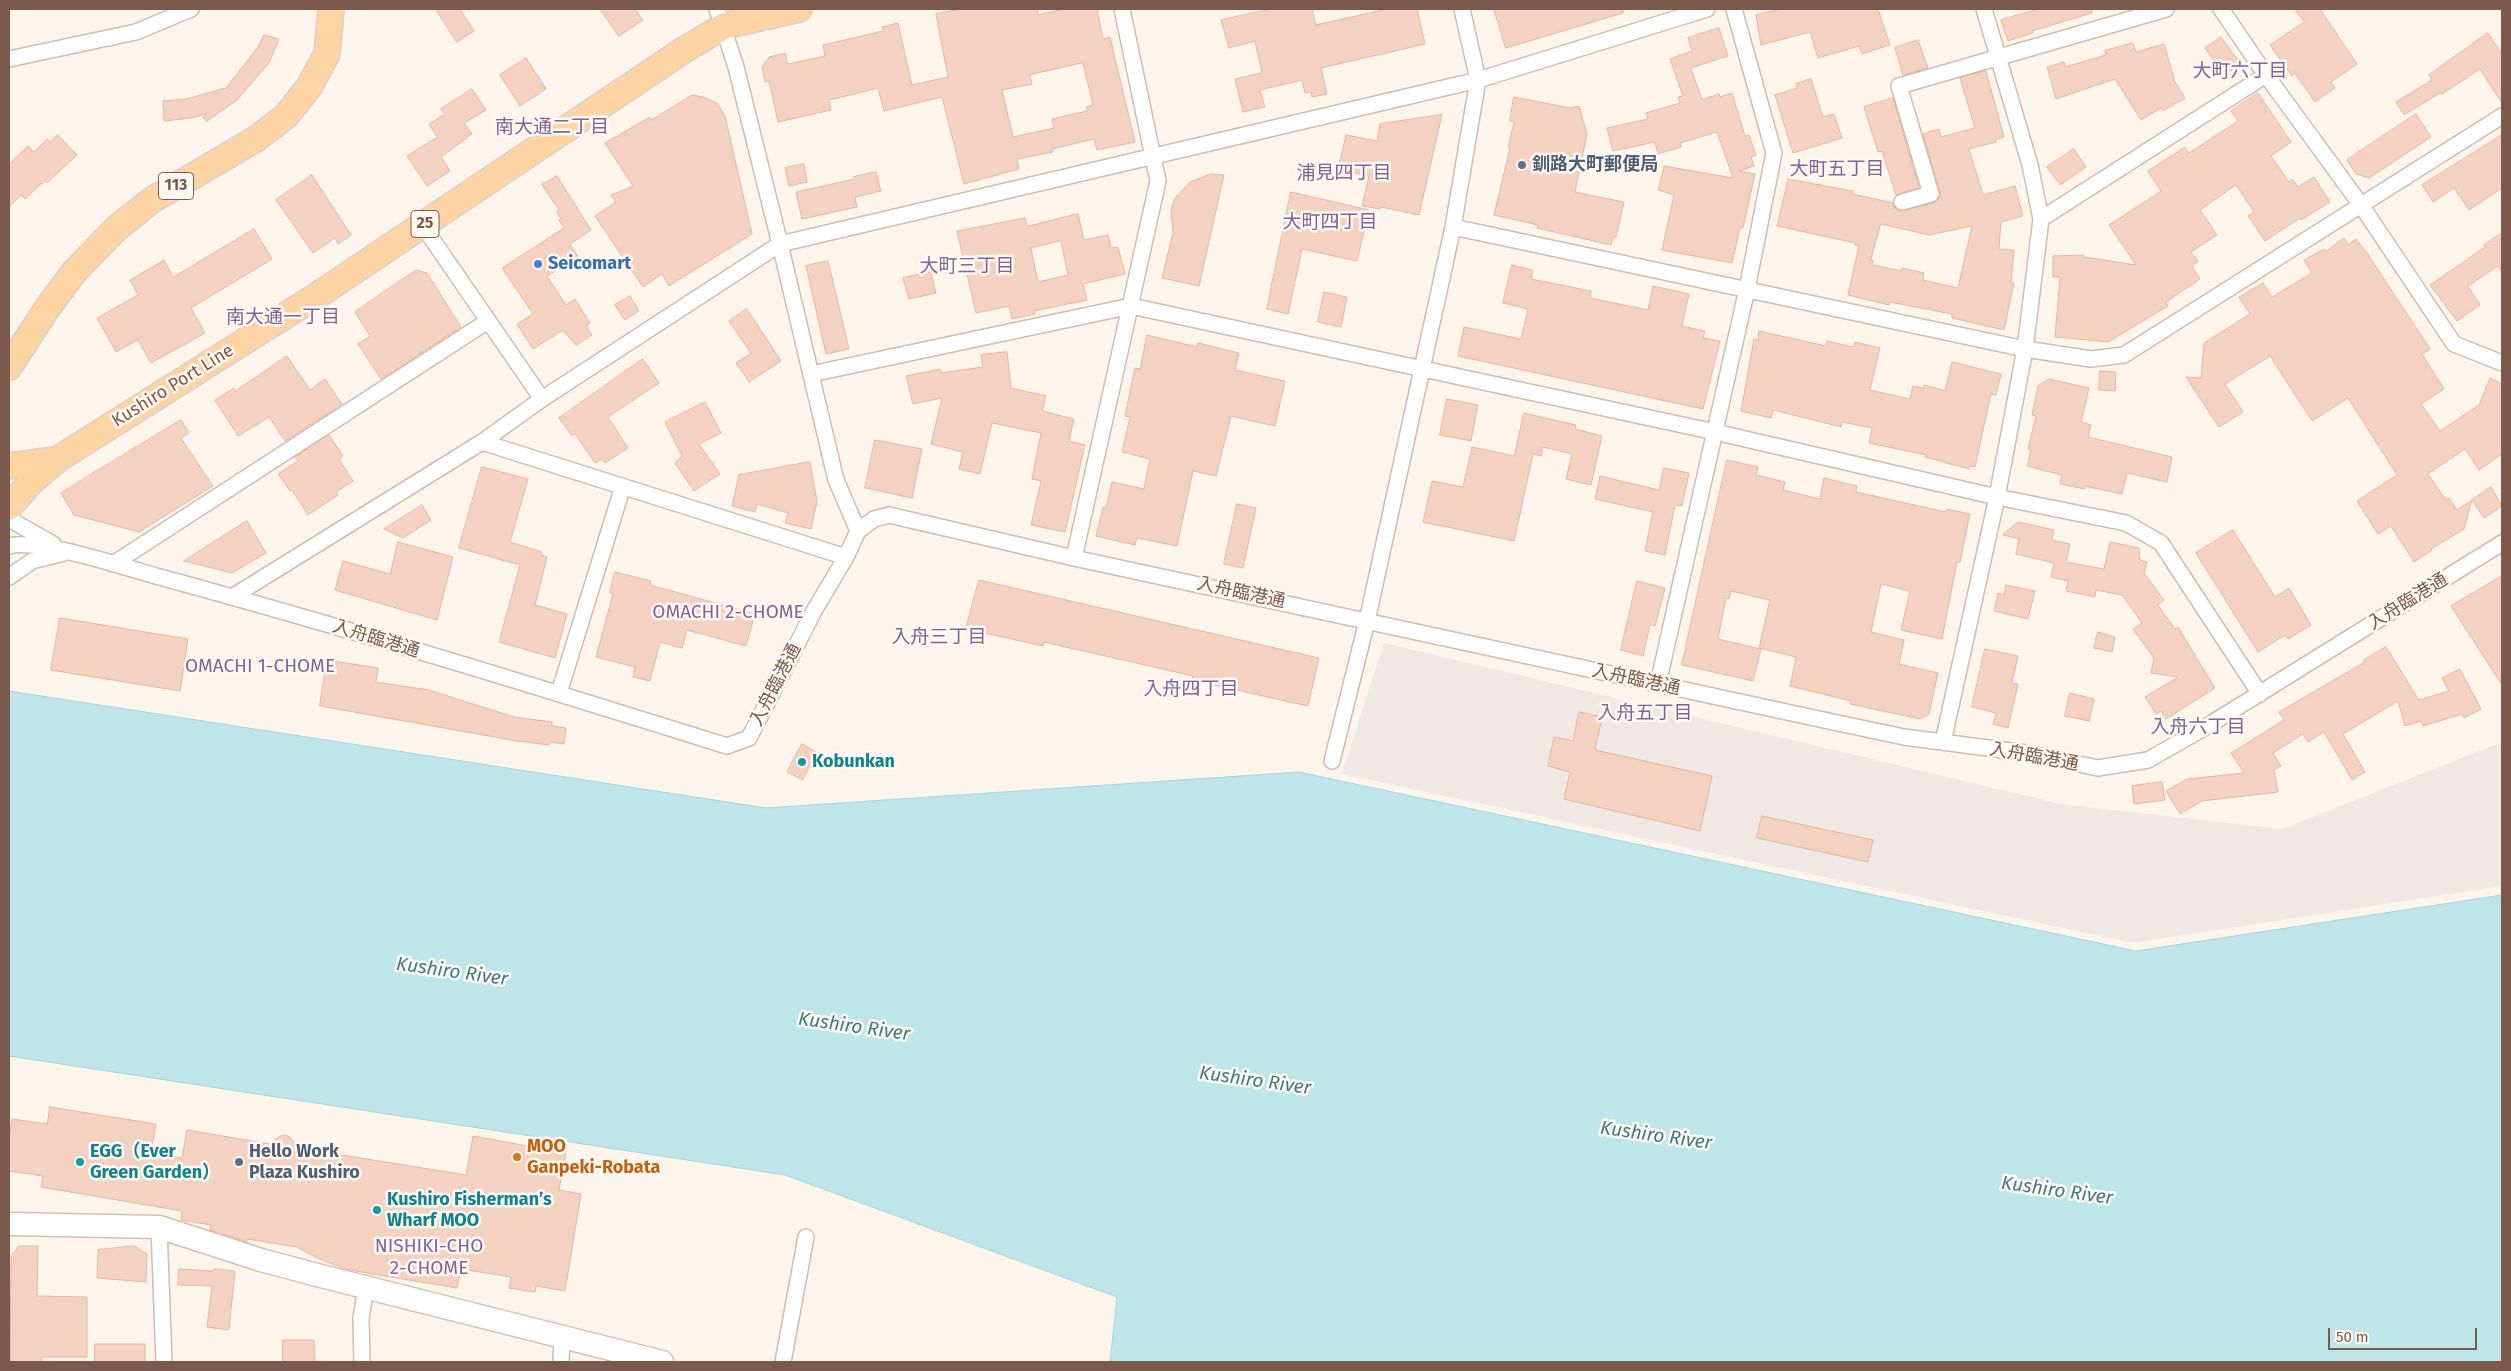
<!DOCTYPE html>
<html>
<head>
<meta charset="utf-8">
<style>
	body { margin:0 }
	#map { position:relative; width:2511px; height:1371px; overflow:hidden; background:#fdf5eb; font-family:"Fira Sans",sans-serif }
	canvas { display:block }
	.frame { position:absolute; inset:0; border:10px solid #7b594c; pointer-events:none }
	.scale { position:absolute; left:2328px; top:1328px; width:149px; height:22px; box-sizing:border-box; border:2px solid #7b594c; border-top:0; padding-left:6px; font-size:15px; line-height:18px; white-space:nowrap; color:#7b594c; -webkit-text-stroke:4px #fff9f2; paint-order:stroke }
</style>
</head>
<body>
<div id="map">
<canvas width="2511" height="1371"></canvas>
<div class="frame"></div>
<div class="scale">50 m</div>
</div>
<script>
const ctx = document.querySelector('canvas').getContext('2d');
ctx.lineJoin = 'round';
function fill(path, color) {
  ctx.fillStyle = color;
  ctx.fill(path, 'evenodd');
}
function strokePath(path, color, width, dash) {
  ctx.strokeStyle = color;
  ctx.lineWidth = width;
  ctx.lineCap = dash ? 'butt' : 'round';
  ctx.setLineDash(dash || []);
  ctx.stroke(path);
}
function write(font, color, halo, rows, align = 'center') {
  ctx.font = font + ' "Fira Sans","Noto Sans JP",sans-serif';
  ctx.lineWidth = 5;
  ctx.setLineDash([]);
  ctx.textBaseline = 'middle';
  ctx.strokeStyle = halo;
  ctx.fillStyle = color;
  for (const [text, x, y, turn = 0] of rows) {
    ctx.save();
    ctx.translate(x, y);
    ctx.rotate((+turn || 0) * Math.PI / 180);
    ctx.textAlign = isNaN(turn) ? turn : align;
    if (halo) ctx.strokeText(text, 0, 0);
    ctx.fillText(text, 0, 0);
    ctx.restore();
  }
}
fill(new Path2D(`
	M1384,643L2061,804L2282,829L2502,742V886L2133,943L1342,774Z`), '#efe8e3');
const water = new Path2D(`
	M9,691L766,808L1299,772L2136,951L2502,895V1362H1110L1117,1297L785,1175L9,1056Z`);
fill(water, '#bee6e9');
strokePath(water, '#a3d7db', 1);
const building = new Path2D(`
	M436,9H460L474,31L457,42Z
	M600,9H635L643,20L619,36Z
	M962,9H1037L1038,15L1064,9H1097L1103,39L1110,37L1135,142L1097,150L1094,139L1052,149L1053,152L1017,159L1019,169L964,184L942,97L884,111L878,88L829,100L831,110L778,122L769,81L765,82L762,67L769,57L785,53L788,64L825,56L823,45L883,31L882,27L898,23L912,85L948,77L936,14ZM1083,63L1093,105L1086,107L1087,111L1052,119L1054,128L1013,137L1002,90L1032,84L1030,75Z
	M1272,9H1312L1316,25L1387,9H1417L1425,44L1321,68L1327,94L1312,97L1311,92L1305,93L1302,80L1260,90L1265,107L1243,112L1235,79L1262,73L1255,41L1229,48L1221,20Z
	M1494,9H1623V13L1506,48Z
	M1782,9H1878L1890,45L1862,54L1859,46L1818,58L1810,32L1761,45L1756,15Z
	M2039,9H2092V13L2032,31L2033,33L2008,41L2001,20Z
	M2295,9H2320L2357,64L2331,82L2335,88L2315,102L2295,73L2292,76L2270,45L2304,22Z
	M1719,28L1728,56L1691,68L1702,100L1719,94L1720,97L1732,93L1745,136L1749,135L1756,155L1751,157L1754,166L1739,171L1755,174L1743,228H1740L1732,263L1662,250L1674,195L1658,190L1664,166L1733,178L1717,132L1680,143L1681,147L1658,154L1655,142L1613,151L1607,128L1648,119L1646,113L1680,103L1678,97L1683,96L1670,59L1692,51L1688,38Z
	M2488,33L2502,54V103L2480,69L2442,94L2440,93L2404,115L2396,102L2432,80L2429,75Z
	M264,35L279,39L269,63L237,100L207,121L203,117L207,113L192,118L164,121L163,101L186,99L226,88L258,47Z
	M2221,37L2241,64L2224,75L2205,48Z
	M1918,40L1928,68L1903,75L1895,48Z
	M2133,43L2136,52L2164,44L2175,82L2185,98L2163,111L2161,108L2141,120L2115,79L2056,99L2047,67L2064,62L2065,67L2106,55L2105,51Z
	M526,58L546,89L520,106L500,75Z
	M1986,71L2004,137L1995,140L1996,142L1969,149L1983,195L2015,186L2023,216L2001,222L1999,249L2014,250L2011,283H2014L2004,330L1952,318V314L1890,302L1889,305L1848,295L1859,246L1855,245V243L1777,226L1788,179L1853,191V194L1893,203L1895,208L1900,211L1934,203L1940,197V191L1923,134L1939,129L1941,137L1975,128L1960,78ZM1881,224L1929,235L1972,226L1958,288L1923,280L1924,273L1902,268V271L1872,265L1873,260H1871Z
	M1811,79L1823,117L1834,114L1842,138L1793,153L1775,95L1797,88L1796,84Z
	M472,89L486,110L464,123L472,134L441,157L450,171L427,186L407,156L437,137L429,124L445,114L441,109Z
	M2258,93L2291,142L2271,156L2289,182L2292,179L2298,187L2314,177L2330,202L2301,220L2300,218L2265,241L2248,216L2254,212L2236,185L2200,210L2217,235L2191,252L2198,261L2192,266L2200,279L2166,302L2168,306L2108,342L2055,337L2060,277H2053V256L2084,255V257L2136,265L2109,225L2161,191L2148,171L2185,147L2189,153L2238,121L2231,111Z
	M692,95L703,97L717,103L725,116L752,234L669,286L662,274L643,287L595,216L616,202L611,195L633,186L605,143L650,117L651,120Z
	M1514,97L1570,108L1579,106L1587,134L1575,192L1624,202L1616,237H1613L1611,245L1537,228L1538,225L1494,215L1510,148H1508L1514,122L1510,121Z
	M1893,98L1919,188L1896,195L1882,151L1878,152L1864,107Z
	M2416,114L2431,137L2369,178L2356,174L2347,160Z
	M1442,115L1419,215L1381,207L1380,209L1362,206L1369,176L1338,170L1346,135L1377,141L1380,124Z
	M58,135L77,155L47,183L45,180L25,199L21,195L9,207V164L28,146L34,152L47,139L50,142Z
	M2502,135V188L2469,210L2454,188L2433,202L2422,185Z
	M2074,149L2086,167L2060,185L2047,167Z
	M804,164L807,182L789,186L785,168Z
	M876,172L881,191L855,197L857,207L802,219L796,192L855,179L854,177Z
	M1212,174L1224,175L1199,286L1162,278L1173,233L1171,210L1175,198L1190,182Z
	M312,175L351,235L338,244L335,238L313,253L276,200Z
	M557,176L591,230L570,244L578,257L547,276L566,305L575,299L590,323L586,326L592,335L576,345L563,330L533,349L517,324L533,314L502,268L564,228L559,220L561,219L557,212L559,210L542,185Z
	M1291,192L1369,210L1357,261L1302,249L1288,314L1267,309Z
	M1078,214L1084,240L1108,235L1111,248L1118,247L1125,274L1083,284L1087,300L1034,311L1035,314L1012,319L1009,306L976,313L957,231L1025,218L1027,226ZM1061,241L1068,275L1038,282L1031,248Z
	M254,229L272,259L191,308L205,333L151,363L138,340L116,352L97,318L138,295L130,280L164,260L173,277Z
	M2502,233V272L2498,266L2468,286L2480,305L2457,321L2430,285L2485,247L2484,245Z
	M2344,238L2348,245L2356,239L2367,253L2430,349L2422,354L2444,389L2421,404L2440,431L2479,405L2490,378L2502,384V454L2479,470L2465,449L2428,474L2446,500L2449,498L2457,510L2472,500L2464,529L2431,549L2432,550L2414,562L2391,526L2378,534L2357,501L2397,475L2348,398L2312,421L2270,356L2225,384L2243,412L2219,427L2186,377L2201,378L2204,343L2250,314L2239,297L2263,283L2272,297L2312,273L2304,260L2324,249L2326,251Z
	M828,261L849,349L826,354L806,266Z
	M1512,265L1533,270L1531,279L1591,291L1590,298L1648,310L1653,286L1689,294L1682,326L1705,331L1703,338L1720,341L1703,409L1458,356L1464,327L1521,339L1528,309L1503,303Z
	M416,270L427,273L461,327L381,379L358,344L370,336L355,312Z
	M931,272L936,293L909,299L903,278Z
	M1324,292L1347,297L1341,327L1318,322Z
	M630,296L639,311L625,320L615,305Z
	M747,309L781,361L749,382L736,363L751,353L729,321Z
	M1759,331L1826,346L1827,341L1853,347L1855,342L1880,348L1870,390L1910,399L1913,386L1923,388L1924,385L1945,391L1952,362L2001,374L1996,395L1991,394L1975,467L1970,466L1969,469L1925,457L1926,455L1869,443L1872,428L1842,422L1841,427L1773,410L1771,418L1741,411L1754,339L1758,340Z
	M1147,335L1197,347L1198,343L1239,353L1235,370L1285,381L1275,426L1231,416L1216,476L1193,471L1177,546L1137,538L1135,545L1096,536L1103,507L1106,508L1112,482L1144,489L1150,459L1122,452L1130,417L1125,416L1132,382L1135,368L1140,369Z
	M1007,352L1011,388L1046,396L1042,411L1074,419L1069,441L1085,445L1065,532L1031,525L1041,481L1032,479L1041,433L992,423L980,474L959,469L963,452L931,444L942,398L913,404L906,376L940,369L941,373L983,367L981,355Z
	M287,356L310,390L325,379L342,404L285,441L269,417L238,436L215,400L234,388L235,391Z
	M643,359L659,383L608,417L628,448L605,463L602,459L595,463L575,434L572,436L559,418Z
	M2100,371L2116,372L2115,391L2099,390Z
	M2049,379L2089,388L2081,422L2091,425L2088,437L2172,457L2167,482L2127,473L2122,494L2085,486V489L2060,484L2062,475L2027,466L2031,450L2028,449L2036,416L2032,415L2038,386Z
	M1447,399L1478,405L1471,441L1440,435Z
	M705,402L721,433L699,444L720,474L694,491L675,463L682,456L665,422Z
	M1524,413L1576,425L1575,429L1602,436L1591,485L1566,479L1572,454L1543,447L1541,456L1533,454L1514,541L1423,522L1432,481L1463,487L1472,447L1514,456Z
	M181,420L189,433L181,438L213,486L139,532L74,515L61,493Z
	M329,435L343,456L339,459L353,481L336,492L338,495L308,515L292,490L290,491L278,474L298,461L295,457Z
	M875,440L922,449L912,498L865,488Z
	M1727,460L1758,467L1756,475L1785,482L1783,490L1820,499L1824,478L1857,486L1856,492L1946,512L1947,509L1970,514L1960,562H1957L1942,639L1901,630L1910,591L1881,584L1871,632L1904,640L1899,664L1938,673L1929,714L1920,719L1850,704L1851,701L1790,686L1796,657L1759,648L1770,600L1731,591L1729,599L1726,598L1718,639L1761,649L1753,681L1682,665Z
	M810,462L817,501L811,529L785,523L788,513L757,504L755,512L732,506L739,475Z
	M482,467L528,479L510,542L542,552L541,555L547,557L535,605L567,614L555,658L499,642L520,565L459,548Z
	M1664,468L1689,473L1682,506L1675,505L1665,555L1645,551L1653,512L1595,499L1600,476L1659,490Z
	M2491,487L2502,506L2484,518L2472,500Z
	M1237,504L1256,508L1243,568L1224,564Z
	M422,505L431,520L403,538L384,529Z
	M247,521L266,553L232,573L184,561Z
	M2018,522L2054,530L2052,540L2070,544L2066,562L2104,569L2110,542L2139,548L2140,560L2147,562L2144,573L2164,600L2158,605L2175,629L2178,627L2215,688L2166,719L2161,711L2156,714L2145,697L2178,677L2151,673L2154,658L2133,629L2142,623L2122,595L2096,590L2095,597L2066,591L2068,581L2051,577L2054,563L2016,554L2019,539L2003,535Z
	M2233,530L2275,597L2289,588L2311,625L2288,639L2285,635L2258,652L2196,553Z
	M398,542L453,557L437,620L335,590L343,561L390,574Z
	M615,572L651,581L650,585L755,614L746,646L687,630L682,648L660,642L650,681L633,677L635,667L596,657L613,594L610,593Z
	M2502,576V685L2451,606Z
	M979,580L1319,658L1308,706L1192,680L1193,676L1044,642L1043,646L966,629Z
	M1637,581L1665,588L1655,626L1650,625L1643,656L1621,650Z
	M2006,585L2035,591L2028,619L1994,611L1998,593L2004,595Z
	M60,618L188,639L180,691L51,670Z
	M2098,632L2115,637L2112,652L2094,648Z
	M2386,647L2419,700L2449,691L2442,678L2460,669L2481,709L2464,718L2462,714L2423,726L2421,721L2405,726L2398,701L2343,734L2365,772L2352,780L2324,732L2308,742L2303,734L2273,753L2281,766L2274,770L2278,792L2202,801L2180,814L2166,791L2187,779L2244,773L2231,753L2284,720L2279,712L2365,662L2364,660Z
	M1985,649L2018,656L2012,683L2018,684L2008,728L1993,724L1996,713L1972,707Z
	M327,660L378,668L376,682L429,690L514,717L552,722V726L566,728L564,744L550,742L549,745L517,741L320,706Z
	M2070,693L2094,699L2089,721L2065,716Z
	M1579,712L1602,717L1595,750L1712,776L1700,831L1564,799L1570,772L1548,766L1554,737L1573,741Z
	M802,744L816,752L803,780L787,772Z
	M2162,782L2165,800L2134,804L2132,786Z
	M1762,816L1873,840L1868,862L1757,838Z
	M50,1107L156,1124L151,1153L182,1158L187,1130L270,1144L280,1136L286,1135L291,1138L299,1148L466,1175L473,1136L566,1153L559,1190L581,1194L565,1291L536,1286L535,1292L509,1288L511,1277L461,1269L457,1288L372,1274L345,1269L315,1257L297,1247L247,1239V1242L210,1230L211,1225L181,1220L182,1211L41,1187L43,1176L9,1171V1138L12,1119L47,1124Z
	M19,1246H38L37,1296L87,1297V1357H42V1362H10L11,1257Z
	M134,1246L147,1254L146,1282L97,1278L98,1250Z
	M179,1269L213,1271L214,1269L235,1271L229,1330L207,1327L212,1286L178,1285Z
	M283,1340H314L315,1362H283Z
	M95,1344H145V1362H95Z`);
fill(building, '#f4d2c1');
strokePath(building, '#e8b6a1', 1);
const street = new Path2D(`
	M717,9L736,67L780,244L836,480L858,531
	M2221,9L2266,75L2361,205L2454,344L2502,363
	M9,59L136,32L191,9
	M1902,202L1931,194L1899,86L2166,9
	M2041,219L2266,75
	M423,226L542,399
	M1453,227L2025,349L2091,359L2124,355L2502,116
	M811,374L1131,306L1715,432L1997,497L2126,523L2161,543L2260,694
	M482,442L846,557
	M9,519L53,544
	M9,546C37,538 124,567 156,576C348,628 538,687 727,746L749,738L814,611L846,557L858,531L874,519L889,515L1074,558L1833,722L1904,737L2026,753L2098,768L2148,760L2204,728L2502,543
	M1074,558L1158,181L1122,9
	M113,564L488,321
	M9,577L32,561L64,553
	M232,597L482,442L542,399L780,244L1478,80L1707,9
	M1658,684L1747,289L1774,153L1734,9
	M559,693L623,486
	M1943,742L1997,497L2025,349L2041,219L2030,165L1984,9
	M1332,761L1367,621L1453,227L1478,80L1462,9
	M159,1227L164,1362
	M362,1362L361,1318L366,1288
	M561,1362L562,1336
	M783,1362L806,1237`);
const secondary = new Path2D(`
	M9,1224L159,1227L261,1260L321,1276L662,1362`);
const primary = new Path2D(`
	M9,367L48,307L75,271L117,228L152,200L256,139L286,116L309,87L327,54L331,9
	M9,466L58,459
	M9,507L32,481L58,459L318,295L684,50L724,26L799,9`);
strokePath(street, '#d2bbaf', 18);
strokePath(secondary, '#d7beaf', 25);
strokePath(primary, '#dad1cd', 28);
strokePath(street, '#fff', 15);
strokePath(secondary, '#fff', 22);
strokePath(primary, '#fdd4a2', 25);
for (const [x, y, r, color] of [
	[1522,165,5,"#5c6f8a"],
	[538,264,5,"#3f7fe0"],
	[802,762,5,"#0f9aa8"],
	[517,1157,5,"#e8710a"],
	[80,1162,5,"#0f9aa8"],
	[239,1162,5,"#5c6f8a"],
	[377,1210,5,"#0f9aa8"]
]) {
  const dot = new Path2D();
  dot.arc(x, y, r, 0, 2 * Math.PI);
  ctx.fillStyle = color;
  ctx.fill(dot);
  strokePath(dot, '#fff9f2', 2);
}
for (const [x, y, w] of [
	[176,186,35],
	[425,224,28]
]) {
  const box = new Path2D();
  box.roundRect(x - w / 2, y - 13.5, w, 27, 4);
  ctx.fillStyle = '#fff9f2';
  ctx.fill(box);
  strokePath(box, '#7b594c', 1);
}
write('bold 16px', '#7b594c', null, [
	["113",176,186],
	["25",425,224]
]);
write('bold 18px', '#4e5e75', '#fff9f2', [
	["釧路大町郵便局",1532,165],
	["Hello Work",249,1152],
	["Plaza Kushiro",249,1173]
], 'left');
write('bold 18px', '#366cbe', '#fff9f2', [
	["Seicomart",548,264]
], 'left');
write('18px', '#7b594c', '#fff9f2', [
	["Kushiro Port Line",173,386,-32],
	["入舟臨港通",1241,593,12],
	["入舟臨港通",2408,602,-32],
	["入舟臨港通",376,639,17],
	["入舟臨港通",1636,680,12],
	["入舟臨港通",776,685,-63],
	["入舟臨港通",2034,757,10]
]);
write('bold 18px', '#0d838f', '#fff9f2', [
	["Kobunkan",812,762],
	["EGG（Ever",90,1152],
	["Green Garden）",90,1173],
	["Kushiro Fisherman’s",387,1200],
	["Wharf MOO",387,1221]
], 'left');
write('bold 18px', '#c56008', '#fff9f2', [
	["MOO",527,1147],
	["Ganpeki-Robata",527,1168]
], 'left');
write('19px', '#816496', '#fff9f2', [
	["大町六丁目",2240,72],
	["南大通二丁目",552,128],
	["大町五丁目",1837,170],
	["浦見四丁目",1344,174],
	["大町四丁目",1330,223],
	["大町三丁目",967,267],
	["南大通一丁目",283,318],
	["OMACHI 2-CHOME",728,613],
	["入舟三丁目",939,638],
	["OMACHI 1-CHOME",260,667],
	["入舟四丁目",1191,690],
	["入舟五丁目",1645,714],
	["入舟六丁目",2198,728],
	["NISHIKI-CHO",429,1247],
	["2-CHOME",429,1269]
]);
write('italic 19px', '#3e7a80', '#fff9f2', [
	["Kushiro River",452,972,8],
	["Kushiro River",854,1027,8],
	["Kushiro River",1255,1081,8],
	["Kushiro River",1656,1136,8],
	["Kushiro River",2057,1191,8]
]);
</script>
</body>
</html>
